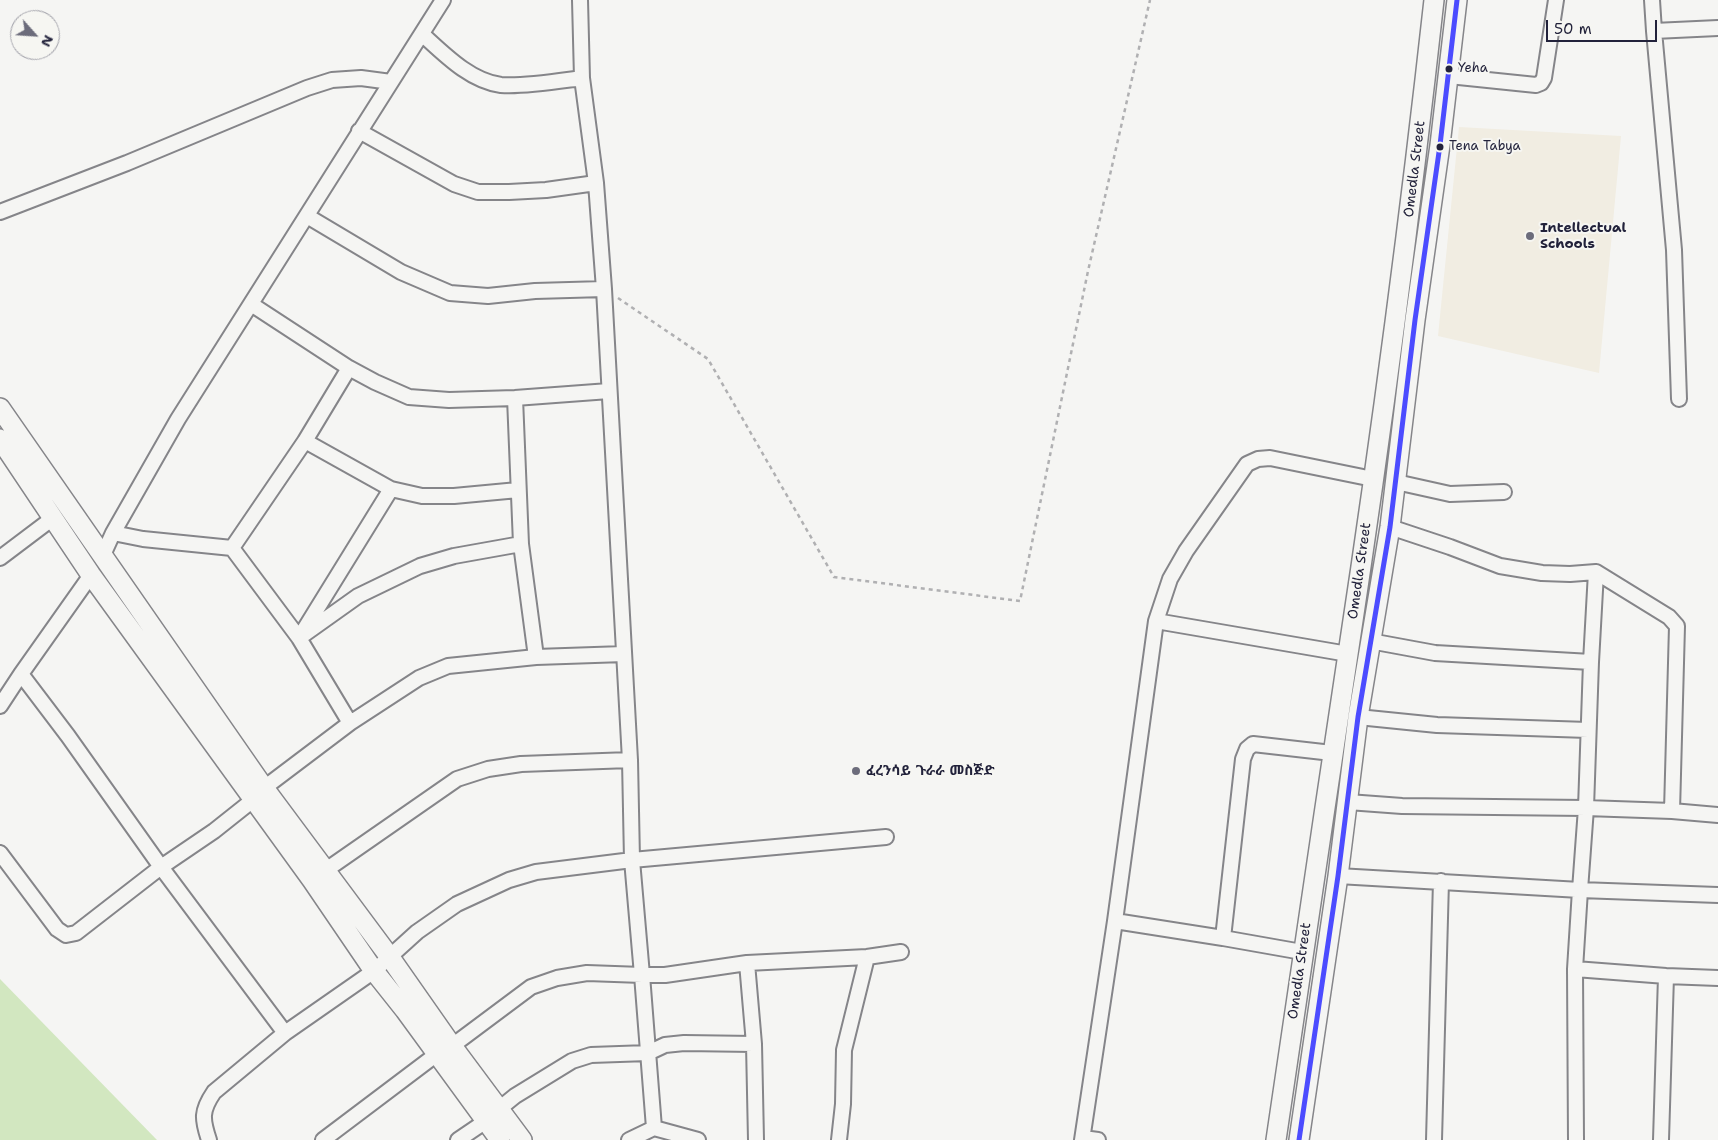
<!DOCTYPE html>
<html>
<head>
<meta charset="utf-8">
<style>
	body { margin:0 }
	#map { position:relative; width:1718px; height:1140px; overflow:hidden; background:#f5f5f3; font-family:"Shantell Sans",sans-serif }
	canvas { display:block }
	.north { position:absolute; left:10px; top:10px; width:50px; height:50px; box-sizing:border-box; background:#f6f6f2; border:1px solid #a1a1a9; border-radius:50%; rotate:116deg; font-size:14px; font-weight:700; line-height:20px; text-align:center; color:#22223b }
	.north::after { content:''; display:block; margin:auto; width:18px; height:22px; background:#6c6c7b; clip-path:polygon(50% 0,100% 100%,50% 72%,0 100%) }
	.scale { position:absolute; left:1546px; top:20px; width:111px; height:22px; box-sizing:border-box; border:2px solid #22223b; border-top:0; padding-left:6px; font-size:15px; line-height:18px; white-space:nowrap; color:#22223b; -webkit-text-stroke:4px #f6f6f2; paint-order:stroke }
</style>
</head>
<body>
<div id="map">
<canvas width="1718" height="1140"></canvas>
<div class="north">N</div>
<div class="scale">50 m</div>
</div>
<script>
const ctx = document.querySelector('canvas').getContext('2d');
ctx.lineJoin = 'round';
function fill(path, color) {
  ctx.fillStyle = color;
  ctx.fill(path, 'evenodd');
}
function strokePath(path, color, width, dash) {
  ctx.strokeStyle = color;
  ctx.lineWidth = width;
  ctx.lineCap = dash ? 'butt' : 'round';
  ctx.setLineDash(dash || []);
  ctx.stroke(path);
}
function write(font, color, halo, rows, align = 'center') {
  ctx.font = font + ' "Shantell Sans","Noto Sans Ethiopic",sans-serif';
  ctx.lineWidth = 4;
  ctx.setLineDash([]);
  ctx.textBaseline = 'middle';
  ctx.strokeStyle = halo;
  ctx.fillStyle = color;
  for (const [text, x, y, turn = 0] of rows) {
    ctx.save();
    ctx.translate(x, y);
    ctx.rotate((+turn || 0) * Math.PI / 180);
    ctx.textAlign = isNaN(turn) ? turn : align;
    if (halo) ctx.strokeText(text, 0, 0);
    ctx.fillText(text, 0, 0);
    ctx.restore();
  }
}
fill(new Path2D(`
	M1459,127L1621,136L1599,373L1438,336Z`), '#f1ede2');
fill(new Path2D(`
	M0,979L157,1140H0Z`), '#d2e7c0');
const street = new Path2D(`
	M580,0L582,78L596,183L604,289L630,760L632,860L642,975H665L747,963L867,957L901,952
	M1652,0L1654,31L1718,28
	M1654,31L1674,250L1679,399
	M422,34C444,54 470,81 501,85C523,87 559,81 582,78
	M1449,76L1536,85L1541,83L1544,78L1556,0
	M359,131L454,184L478,192H509L546,190L596,183
	M0,212L127,163L307,88L332,80L361,78L391,82
	M307,216L401,272L450,293L488,296L535,291L604,289
	M251,304L349,368L375,382L409,397L449,400L515,398L609,391
	M515,398L521,544L536,657L624,654
	M305,441L349,368
	M1396,482L1450,494L1504,492
	M391,489L299,638L358,596L420,566L454,556L521,544
	M1390,527L1450,547L1500,566L1542,573L1570,574L1596,572
	M113,533L143,539L232,548L305,441L391,489L422,496H454L518,490
	M232,548L299,638L350,723L419,678L448,666L536,657
	M103,555L113,533L178,419L443,0
	M0,558L53,518
	M91,575L21,674L68,736L161,867L285,1033L214,1092C201,1111 202,1119 209,1140
	M1156,621L1348,654
	M1370,641L1435,653L1591,662L1586,808L1580,890L1718,895
	M1591,662L1596,572L1669,617L1677,626L1672,811
	M0,706L21,674
	M1358,717L1437,725L1588,730
	M264,788L350,723
	M1348,802L1402,806L1586,808L1672,811L1718,815
	M0,853L57,929L66,935L76,933L161,867L214,831L253,800
	M326,870L457,779L488,769L521,764L630,760
	M1338,876L1580,890L1575,969
	M1115,921L1223,938
	M1302,952L1223,938L1243,759L1247,749L1253,744L1332,753
	M285,1033L374,971L417,932L457,904L509,880L536,872L632,860L886,837
	M754,1044L756,1140
	M452,1046L531,987L557,978L587,973L642,975L654,1128
	M499,1109L515,1096L572,1061L591,1055L648,1053L665,1045L684,1043L754,1044L747,963
	M1083,1138L1098,1140
	M323,1140L437,1054
	M458,1140L486,1121
	M629,1140L654,1128L698,1140
	M839,1140L843,1104L844,1050L867,957
	M1082,1140L1115,921L1156,621L1170,579L1186,551L1247,464L1258,459L1270,458L1373,479
	M1434,1140L1441,881
	M1576,1140L1575,969L1666,976L1718,978
	M1661,1140L1666,976`);
const secondary = new Path2D(`
	M0,408L264,788L389,956L452,1046L522,1140
	M0,439L91,575L312,880L374,971L405,1010L500,1140
	M1276,1140C1299,978 1324,816 1348,654C1381,436 1410,218 1434,0
	M1299,1140L1338,876L1358,717L1390,527L1415,320L1440,145L1457,0`);
strokePath(street, '#858589', 18);
strokePath(secondary, '#858589', 22);
strokePath(new Path2D(`
	M618,298L708,359L834,577L1020,601L1088,271L1150,0`), '#b0b0b2', 2.5, [4, 4]);
strokePath(street, '#f5f5f3', 14);
strokePath(secondary, '#f5f5f3', 19);
strokePath(new Path2D(`
	M1299,1140L1338,876L1358,717L1390,527L1415,320L1440,145L1457,0`), '#4c4cff', 5);
for (const [x, y, r, color] of [
	[1449,69,4.5,"#22223b"],
	[1440,147,4.5,"#22223b"],
	[1530,236,5,"#6c6c7b"],
	[856,771,5,"#6c6c7b"]
]) {
  const dot = new Path2D();
  dot.arc(x, y, r, 0, 2 * Math.PI);
  ctx.fillStyle = color;
  ctx.fill(dot);
  strokePath(dot, '#f6f6f2', 2);
}
write('13px', '#22223b', '#f6f6f2', [
	["Yeha",1458,69],
	["Tena Tabya",1449,147]
], 'left');
write('14px', '#22223b', '#f6f6f2', [
	["Omedla Street",1415,169,-83],
	["Omedla Street",1360,571,-82],
	["Omedla Street",1300,971,-82]
]);
write('bold 14px', '#22223b', '#f6f6f2', [
	["Intellectual",1540,228],
	["Schools",1540,244],
	["ፈረንሳይ ጉራራ መስጅድ",866,771]
], 'left');
</script>
</body>
</html>
